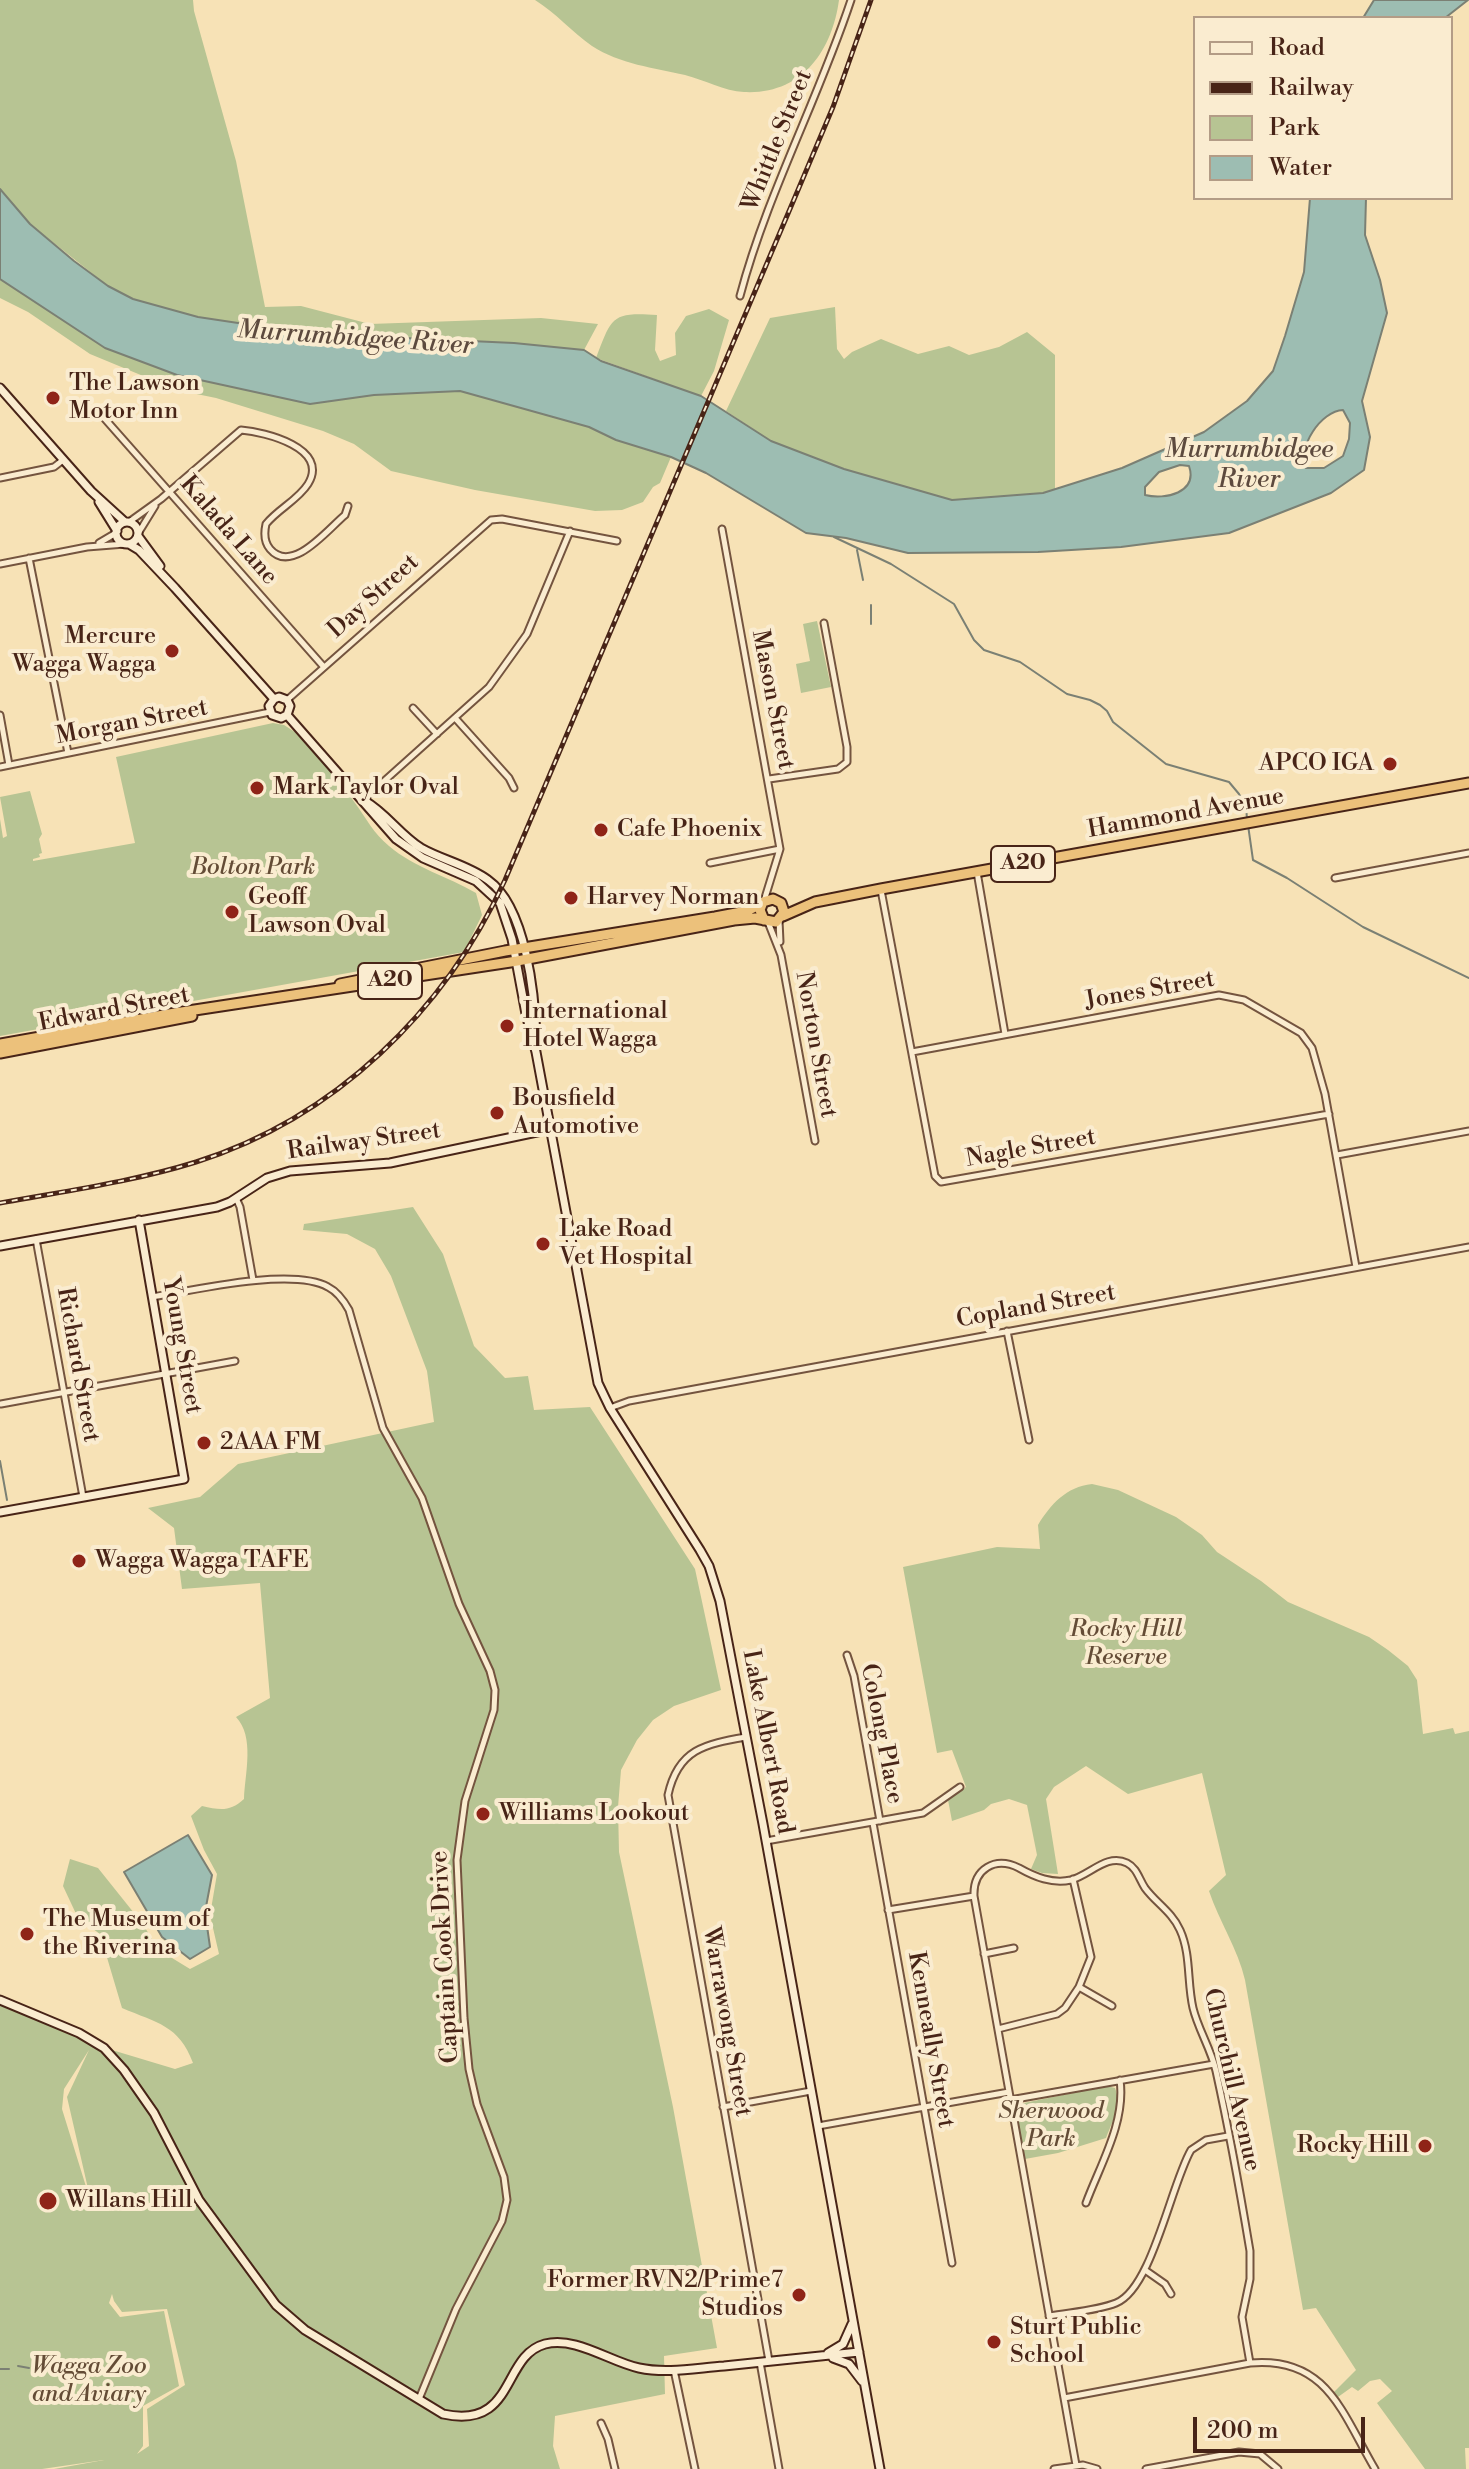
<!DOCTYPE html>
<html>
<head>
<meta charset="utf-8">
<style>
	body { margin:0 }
	#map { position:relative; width:1469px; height:2469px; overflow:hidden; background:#f7e2b6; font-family:"Libre Bodoni",serif }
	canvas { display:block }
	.legend { position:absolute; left:1193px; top:16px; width:260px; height:184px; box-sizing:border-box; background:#faecd0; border:2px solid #b39c86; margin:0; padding:10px 14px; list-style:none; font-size:24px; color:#482417 }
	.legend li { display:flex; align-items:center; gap:16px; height:40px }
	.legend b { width:40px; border:2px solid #b39c86 }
	.scale { position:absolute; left:1193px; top:2417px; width:172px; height:36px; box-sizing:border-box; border:4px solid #482417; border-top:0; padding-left:10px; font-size:24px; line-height:28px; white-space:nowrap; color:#482417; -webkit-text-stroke:6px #faecd0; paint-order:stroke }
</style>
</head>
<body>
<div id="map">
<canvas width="1469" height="2469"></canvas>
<ul class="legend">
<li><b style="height:10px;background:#faecd0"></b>Road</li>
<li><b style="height:10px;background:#482417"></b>Railway</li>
<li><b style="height:22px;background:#b7c493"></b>Park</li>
<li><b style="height:22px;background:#9dbdb2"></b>Water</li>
</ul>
<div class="scale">200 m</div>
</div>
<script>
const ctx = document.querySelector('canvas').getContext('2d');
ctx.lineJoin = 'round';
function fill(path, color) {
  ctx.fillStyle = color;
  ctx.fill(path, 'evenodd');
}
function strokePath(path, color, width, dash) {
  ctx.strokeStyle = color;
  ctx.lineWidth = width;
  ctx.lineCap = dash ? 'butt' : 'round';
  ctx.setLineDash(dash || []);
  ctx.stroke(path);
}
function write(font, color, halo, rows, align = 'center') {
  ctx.font = font + ' "Libre Bodoni",serif';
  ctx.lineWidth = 8;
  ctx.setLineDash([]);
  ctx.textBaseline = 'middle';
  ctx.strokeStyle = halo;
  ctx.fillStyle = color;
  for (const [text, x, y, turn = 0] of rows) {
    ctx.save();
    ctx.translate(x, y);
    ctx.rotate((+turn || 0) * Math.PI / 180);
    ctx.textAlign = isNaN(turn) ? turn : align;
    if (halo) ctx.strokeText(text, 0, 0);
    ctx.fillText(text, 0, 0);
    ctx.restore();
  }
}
fill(new Path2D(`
	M0,0H193L194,11L236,161L265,307L301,306L370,324L541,318L598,324L584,350L525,344L405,338L365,342L197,317L133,299L108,286L30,224L0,189Z
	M535,0H839C832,51 802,95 744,92C724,91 705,80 685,75C654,68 620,64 592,46C572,32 556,13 535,0Z
	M0,279L105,348L177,375L310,404L374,395L460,391L589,427L616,440L671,457L660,483L653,487L643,502L622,510L595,511L475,490L391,471L354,444L323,431L216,398L177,390L90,354L28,312L0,298Z
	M835,307L837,349L844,359L852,352L881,339L918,354L949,346L969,355L999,347L1027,332L1055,355V490L1043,493L952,500L844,469L771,441L726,411L770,318Z
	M709,309L729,320L714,371L701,396L596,358C612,317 611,312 657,315L655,350L660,361L676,355L675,333L686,316Z
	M817,621L831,687L801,693L796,664L810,661L803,624Z
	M273,723L284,725L295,732C315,755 338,778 355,803C367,819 373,833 389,846C415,868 447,876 476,893L482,915L464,952L0,1036V819L3,838L7,836L0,797L30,791L42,834L39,839L42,853L39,854L40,857L33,859V861L135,843L116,757Z
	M413,1207L443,1254L474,1346L505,1378L528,1376L534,1410L590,1407L695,1569L721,1690L674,1706L653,1720L637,1740L621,1770L618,1807L619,1852L673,2107L717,2348L664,2356L665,2394L555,2416L553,2446L560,2469H54L104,2460L42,2469H0V2004L92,2044L175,2069L193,2063C179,2025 157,2023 122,2008L100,1934L78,1918L63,1886L70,1859L98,1868L142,1923L159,1950L190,1969L219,1954L210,1915L217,1874L204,1850L191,1816L202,1806C220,1810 230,1812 244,1799C245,1773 255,1737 236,1717L270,1698L260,1583L182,1589L174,1528L148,1508L200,1497L238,1464L434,1422L427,1371L391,1276L375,1249L347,1234L303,1230L304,1224ZM89,2050L67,2097L92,2206L62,2109L64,2089ZM112,2294L114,2301L122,2312L167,2309L185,2385L147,2409L149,2446L137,2454L143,2446V2406L179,2386L164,2311L120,2317L109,2303Z
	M1092,1484L1118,1490L1176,1517L1202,1535L1217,1552L1261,1581L1288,1602L1369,1637L1388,1650L1408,1666L1417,1680L1423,1734L1453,1728L1455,1734L1469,1731V2448H1465L1466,2469H1425L1377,2403L1392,2391L1380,2379L1370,2381L1358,2391L1352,2387L1338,2397L1334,2392L1356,2370L1316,2308L1303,2310L1245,1980C1238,1949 1219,1921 1209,1891L1226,1875L1202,1773L1128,1794L1086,1766L1054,1787L1046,1799L1058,1874L1042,1873L1031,1869L1037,1855L1027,1805L1009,1799L991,1804L984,1810L952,1821L948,1800L966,1787L952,1750L937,1753L903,1567L997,1547L1040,1549L1038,1525C1051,1504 1066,1487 1092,1484Z
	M1107,2086L1115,2088C1122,2105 1112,2122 1106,2138L1058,2153L1025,2159L1016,2111L1019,2104Z`), '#b7c493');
const water = new Path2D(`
	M1374,0H1468L1445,18H1363Z
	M0,189L30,224L74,261L108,286L133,299L198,317L365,342L405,338L514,343L584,350L601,361L701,396L771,441L844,469L952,500L1043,493L1122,468L1204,432L1247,401L1273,371L1285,336L1304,272L1310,198H1366L1365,235L1380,280L1387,313L1362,401L1370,437L1364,470L1331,493L1229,533L1121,547L1038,552L908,553L846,538L806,533L706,473L671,457L616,440L589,427L460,391L374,395L310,404L177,375L105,348L0,279ZM1343,410L1350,423L1349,439L1343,456L1324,468H1306C1297,447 1321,411 1343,410ZM1180,465L1189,466C1198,493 1165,500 1145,495V487L1159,472Z
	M188,1835L212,1875L205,1912L210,1947L190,1959L162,1937L124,1872Z`);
fill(water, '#9dbdb2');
strokePath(water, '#7b8074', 2);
strokePath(new Path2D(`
	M834,537L891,564L954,604L974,640L984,650L1020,662L1067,694L1090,700L1100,705L1107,711L1113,722L1166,764L1229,782L1239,794L1246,807L1247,819
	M857,550L863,580
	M871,624V605
	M1248,825L1253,860L1287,878L1363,927L1469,978
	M0,1461L7,1500
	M18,2366L29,2368
	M32,2367H48
	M0,2369H9`), '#7b8074', 2);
const street = new Path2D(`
	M740,296C767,194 818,100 851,0
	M105,419L323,666
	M0,478L54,467L63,460
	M129,522L161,499L241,430C265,432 330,448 308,484C298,500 278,509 266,524C264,533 264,542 270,549C292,575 328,529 345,515L348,506
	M722,529L780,849L764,901
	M139,532L155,506
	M99,543L116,533
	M29,558L68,753
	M0,564L87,547L125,544
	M287,700L491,520L502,519L617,541
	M413,708L437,734
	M0,715L9,765
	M456,719L509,778L514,788
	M0,767L270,712
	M769,779L838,769L847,762V747L824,623
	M363,800L489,687L527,634L570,531
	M710,863L780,849
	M977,872L1005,1034
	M1335,878L1469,853
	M881,890L935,1176L941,1182L1329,1114
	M779,920L780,942
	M768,922L781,955L815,1141
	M912,1052L1219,995L1244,1000L1301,1033L1312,1048L1325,1094L1356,1267
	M1337,1155L1469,1131
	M236,1198L240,1207L253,1280
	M36,1239L83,1497
	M153,1297C193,1290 293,1267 328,1287C338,1292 344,1301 349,1310L383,1428L422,1498L459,1604L490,1671L495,1690L494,1710L465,1801L457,1860L464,2018L469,2069L477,2104L504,2177L507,2200L502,2221L456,2309L419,2399
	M1007,1331L1029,1440
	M1,1404L235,1361
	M610,1408L629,1401L1469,1247
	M847,1655L854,1676L880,1821
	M746,1737C705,1744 678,1749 668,1795L769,2361
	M873,1823L952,2263
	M766,1841L923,1813L960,1787
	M888,1910L974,1896
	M984,1954L1014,1948
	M1079,1987L1112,2006
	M998,2029L1057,2014L1065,2008L1079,1987L1091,1957L1073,1879
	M1010,2100L1214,2064
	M723,2107L811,2091
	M818,2126L1009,2092
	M1086,2203C1100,2165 1126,2122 1120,2080
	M1145,2270L1165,2284L1171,2294
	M1049,2316C1071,2312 1096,2311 1116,2303C1152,2289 1171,2184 1191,2150L1206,2140L1228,2136
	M760,2362L779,2469
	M674,2370L695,2469
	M1064,2398L1250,2363C1327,2356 1342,2413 1375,2469
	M601,2423L608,2439L615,2469
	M1076,2465L974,1896C973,1869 995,1856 1019,1868C1035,1877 1052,1884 1071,1880C1090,1875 1107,1853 1127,1863C1137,1868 1139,1879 1145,1888C1156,1903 1172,1912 1180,1930C1191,1954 1187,1982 1193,2008C1198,2029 1211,2049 1216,2071C1229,2130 1240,2191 1250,2251V2279L1242,2317L1250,2363
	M1054,2469L1083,2465L1097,2469
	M1146,2469L1239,2452L1260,2454L1278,2469`);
const secondary = new Path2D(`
	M0,388L91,491L125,522
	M99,502L117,531
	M116 533a11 11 0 1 1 22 0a11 11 0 1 1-22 0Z
	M138,536L160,566
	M129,544L139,550L175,588L274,699
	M274,699L269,706L272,715L281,718L287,715
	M274,699L279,697L287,700L290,706L287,715
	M287,715L396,839L423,858L476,881L500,903L512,939L526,1014L536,1052L598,1383L610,1408L700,1550L709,1566L720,1601L763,1824L880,2469
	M365,801C386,813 400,835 421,848C442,860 468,865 488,880C526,907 535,995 536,1040
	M0,1246L217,1207L230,1202L267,1178L290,1171L390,1163L551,1129
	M0,1512L184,1479L139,1220
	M0,2000L79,2033L104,2048L124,2070L154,2113L199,2200L276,2305L305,2330L443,2414C516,2430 501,2356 545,2344C576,2336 610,2362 639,2368C667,2374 696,2368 724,2366C769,2361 814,2357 859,2352
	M828,2353L843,2344L852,2324
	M833,2358L849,2364L862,2381`);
const highway = new Path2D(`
	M783,916L815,902L881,889L1469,783
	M340,984L505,951L715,917L747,911L761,904
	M0,1044L175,1013L517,961L734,920L755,918L776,922L784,912L781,903L773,899L763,902L760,910L764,920
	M0,1053L192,1016`);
strokePath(street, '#74543f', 9);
strokePath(secondary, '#482417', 11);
strokePath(highway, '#482417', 13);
strokePath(street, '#faecd0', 5);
strokePath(secondary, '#faecd0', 7);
strokePath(highway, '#ecc17b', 9);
const rail = new Path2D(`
	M0,1203C65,1191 132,1182 196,1162C335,1118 445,1011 505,880L798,190L833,107L871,0`);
strokePath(rail, '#482417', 5);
strokePath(rail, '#faecd0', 2, [6]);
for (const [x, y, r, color] of [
	[53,398,8,"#8f2418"],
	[172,651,8,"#8f2418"],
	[1390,764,8,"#8f2418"],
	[257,788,8,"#8f2418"],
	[601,830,8,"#8f2418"],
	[571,898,8,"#8f2418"],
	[232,912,8,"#8f2418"],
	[507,1026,8,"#8f2418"],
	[497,1113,8,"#8f2418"],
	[543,1244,8,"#8f2418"],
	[204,1443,8,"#8f2418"],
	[79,1561,8,"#8f2418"],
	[483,1814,8,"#8f2418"],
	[27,1934,8,"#8f2418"],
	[1425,2146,8,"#8f2418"],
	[48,2201,10,"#8f2418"],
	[799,2295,8,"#8f2418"],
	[994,2342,8,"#8f2418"]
]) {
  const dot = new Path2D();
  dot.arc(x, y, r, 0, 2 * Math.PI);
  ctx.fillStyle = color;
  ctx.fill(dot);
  strokePath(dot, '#faecd0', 3);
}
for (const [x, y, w] of [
	[1023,864,64],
	[390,981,64]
]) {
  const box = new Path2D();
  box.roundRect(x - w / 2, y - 18, w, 36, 6);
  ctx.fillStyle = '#faecd0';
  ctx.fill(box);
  strokePath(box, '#482417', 2);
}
write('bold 22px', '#482417', null, [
	["A20",1023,864],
	["A20",390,981]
]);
write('24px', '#482417', '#faecd0', [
	["Whittle Street",778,141,-68],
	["Kalada Lane",228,531,49],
	["Day Street",374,597,-42],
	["Mason Street",772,700,79],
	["Morgan Street",132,723,-11],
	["Hammond Avenue",1186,814,-10],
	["Jones Street",1150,991,-10],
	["Edward Street",114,1010,-11],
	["Norton Street",815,1045,80],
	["Railway Street",364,1142,-8],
	["Nagle Street",1031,1149,-10],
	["Copland Street",1036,1307,-10],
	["Young Street",181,1346,80],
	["Richard Street",77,1365,80],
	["Colong Place",881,1734,79],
	["Lake Albert Road",767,1742,79],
	["Captain Cook Drive",446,1957,-93],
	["Warrawong Street",726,2022,80],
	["Kenneally Street",930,2040,80],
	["Churchill Avenue",1231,2080,77]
]);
write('24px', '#482417', '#faecd0', [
	["The Lawson",69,384],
	["Motor Inn",69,412],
	["Mercure",156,637,"right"],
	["Wagga Wagga",156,665,"right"],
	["APCO IGA",1374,764,"right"],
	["Mark Taylor Oval",273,788],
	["Cafe Phoenix",617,830],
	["Geoff",248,898],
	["Lawson Oval",248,926],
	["Harvey Norman",587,898],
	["International",523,1012],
	["Hotel Wagga",523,1040],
	["Bousfield",513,1099],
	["Automotive",513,1127],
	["Lake Road",559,1230],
	["Vet Hospital",559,1258],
	["2AAA FM",220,1443],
	["Wagga Wagga TAFE",95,1561],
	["Williams Lookout",499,1814],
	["The Museum of",43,1920],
	["the Riverina",43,1948],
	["Rocky Hill",1409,2146,"right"],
	["Willans Hill",66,2201],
	["Former RVN2/Prime7",783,2281,"right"],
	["Studios",783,2309,"right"],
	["Sturt Public",1010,2328],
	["School",1010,2356]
], 'left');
write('italic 24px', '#644c36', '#faecd0', [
	["Bolton Park",253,868],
	["Rocky Hill",1126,1630],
	["Reserve",1126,1658],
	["Sherwood",1051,2112],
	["Park",1051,2140],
	["Wagga Zoo",89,2367],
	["and Aviary",89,2395]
]);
write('italic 26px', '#5d4a3e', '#faecd0', [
	["Murrumbidgee River",355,339,4],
	["Murrumbidgee",1249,451],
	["River",1249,481]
]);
</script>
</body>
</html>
